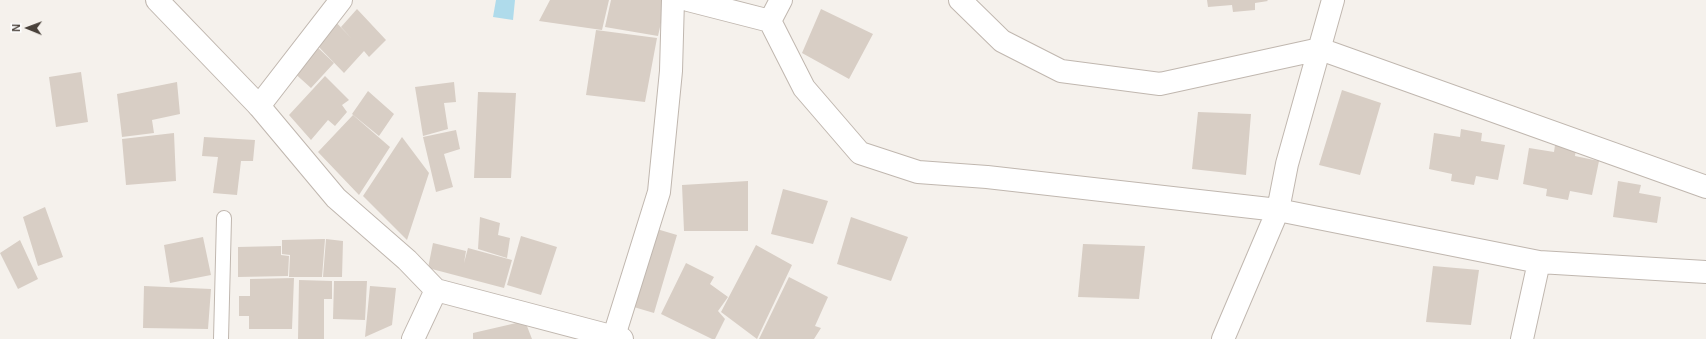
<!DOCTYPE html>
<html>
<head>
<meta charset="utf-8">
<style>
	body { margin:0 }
	#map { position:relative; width:1706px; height:339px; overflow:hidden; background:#f5f1ec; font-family:Arial,sans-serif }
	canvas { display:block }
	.north { position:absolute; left:8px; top:8px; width:40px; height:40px; -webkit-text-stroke:3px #fff; paint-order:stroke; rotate:271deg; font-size:11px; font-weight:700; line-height:16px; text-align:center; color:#49413a }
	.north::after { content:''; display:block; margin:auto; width:14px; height:18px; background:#49413a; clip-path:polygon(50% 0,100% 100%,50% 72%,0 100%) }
</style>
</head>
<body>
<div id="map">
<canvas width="1706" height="339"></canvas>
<div class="north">N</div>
</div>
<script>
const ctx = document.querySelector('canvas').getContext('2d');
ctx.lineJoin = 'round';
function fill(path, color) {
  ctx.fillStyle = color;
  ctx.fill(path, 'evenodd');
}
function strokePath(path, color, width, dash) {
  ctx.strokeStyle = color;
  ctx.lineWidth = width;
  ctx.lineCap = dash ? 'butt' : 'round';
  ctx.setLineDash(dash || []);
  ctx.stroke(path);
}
fill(new Path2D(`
	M496,0H515L513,20L493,17Z`), '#afdbeb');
fill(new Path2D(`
	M550,0H609L602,30L539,21Z
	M611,0H666L658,36L605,27Z
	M1207,0H1267L1268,1L1255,3V10L1233,12L1232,5L1208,7Z
	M357,9L386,40L369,57L364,51L344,73L314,42L332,18L352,39L341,27Z
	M821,9L873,34L849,79L802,53Z
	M596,30L657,38L645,102L586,95Z
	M314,44L334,63L311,88L291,70Z
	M81,72L88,122L56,127L49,77Z
	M325,76L349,100L342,105L347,112L335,126L328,120L311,140L289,115Z
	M177,82L180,114L152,120L154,133L122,137L117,94Z
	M454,82L456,102L444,103L448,129L423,136L415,87Z
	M1342,90L1381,103L1360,175L1319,165Z
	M368,91L394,114L379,136L352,114Z
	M478,92L516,93L511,178H474Z
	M1198,112L1251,114L1246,175L1192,169Z
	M353,115L390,147L359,195L318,152Z
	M1461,129L1482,133L1481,141L1505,145L1498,180L1476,176L1474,185L1451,181L1452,174L1429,169L1434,133L1460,137Z
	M456,130L460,149L444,154L453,187L436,192L423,137Z
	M174,133L176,181L126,185L122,139Z
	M204,137L255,140L253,161H241L237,195L213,193L218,157L202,156Z
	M402,137L429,173L407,240L363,196Z
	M1555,145L1576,149L1575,156L1599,161L1592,195L1570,191L1568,200L1546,196L1547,189L1523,184L1529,148L1554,152Z
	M748,181V231H684L682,185Z
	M1618,181L1641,185L1639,193L1661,197L1657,223L1613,217Z
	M783,189L828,201L813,244L771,234Z
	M45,207L63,257L38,266L23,217Z
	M480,217L500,223L498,235L510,238L507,258L478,249Z
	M851,217L908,237L891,281L837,264Z
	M650,227L677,235L654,313L627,305Z
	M521,236L557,247L541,295L507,285Z
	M203,237L211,275L170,283L164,245Z
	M325,239L322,277H289L290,255L282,254V240Z
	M326,239L343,241L342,277H323Z
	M20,240L38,279L18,289L0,253Z
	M433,243L466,251L464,263L468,248L512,260L504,288L428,268Z
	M1083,244L1145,246L1139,299L1078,297Z
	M756,245L792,265L757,339L721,312Z
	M281,246V255L289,256L288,276L238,277V247Z
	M686,263L714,277L710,284L728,297L718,311L725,319L715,339H712L661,314Z
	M1433,266L1479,270L1471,325L1426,322Z
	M789,277L828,297L815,326L821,328L814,339H759Z
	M294,278L292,329H249V316H239V296H250V279Z
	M299,280L332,281V299H324V339H298Z
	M334,281H367L365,320L333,319Z
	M144,286L211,289L208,329L143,328Z
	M370,286L396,288L392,325L365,337Z
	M525,321L532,339H473V333Z`), '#d8cec5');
const service = new Path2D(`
	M221,339L224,218`);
const minor = new Path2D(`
	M688,0L770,21L781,0
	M960,0L1002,41L1061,71L1160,84L1320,49L1706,187
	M1333,0L1287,164L1278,210L1539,262L1706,272
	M770,21L804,88L860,153L918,172L987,177L1278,210L1223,339
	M259,106L341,0
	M614,336L659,192L671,71L673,0
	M1522,339L1539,262`);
const tertiary = new Path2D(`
	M157,0L259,106L336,198L407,260L436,290L622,339
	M413,339L436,290`);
strokePath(service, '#c0b7af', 16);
strokePath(minor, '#c0b7af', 24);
strokePath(tertiary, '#c0b7af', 24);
strokePath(service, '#fff', 14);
strokePath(minor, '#fff', 22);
strokePath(tertiary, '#fff', 22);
</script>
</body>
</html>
